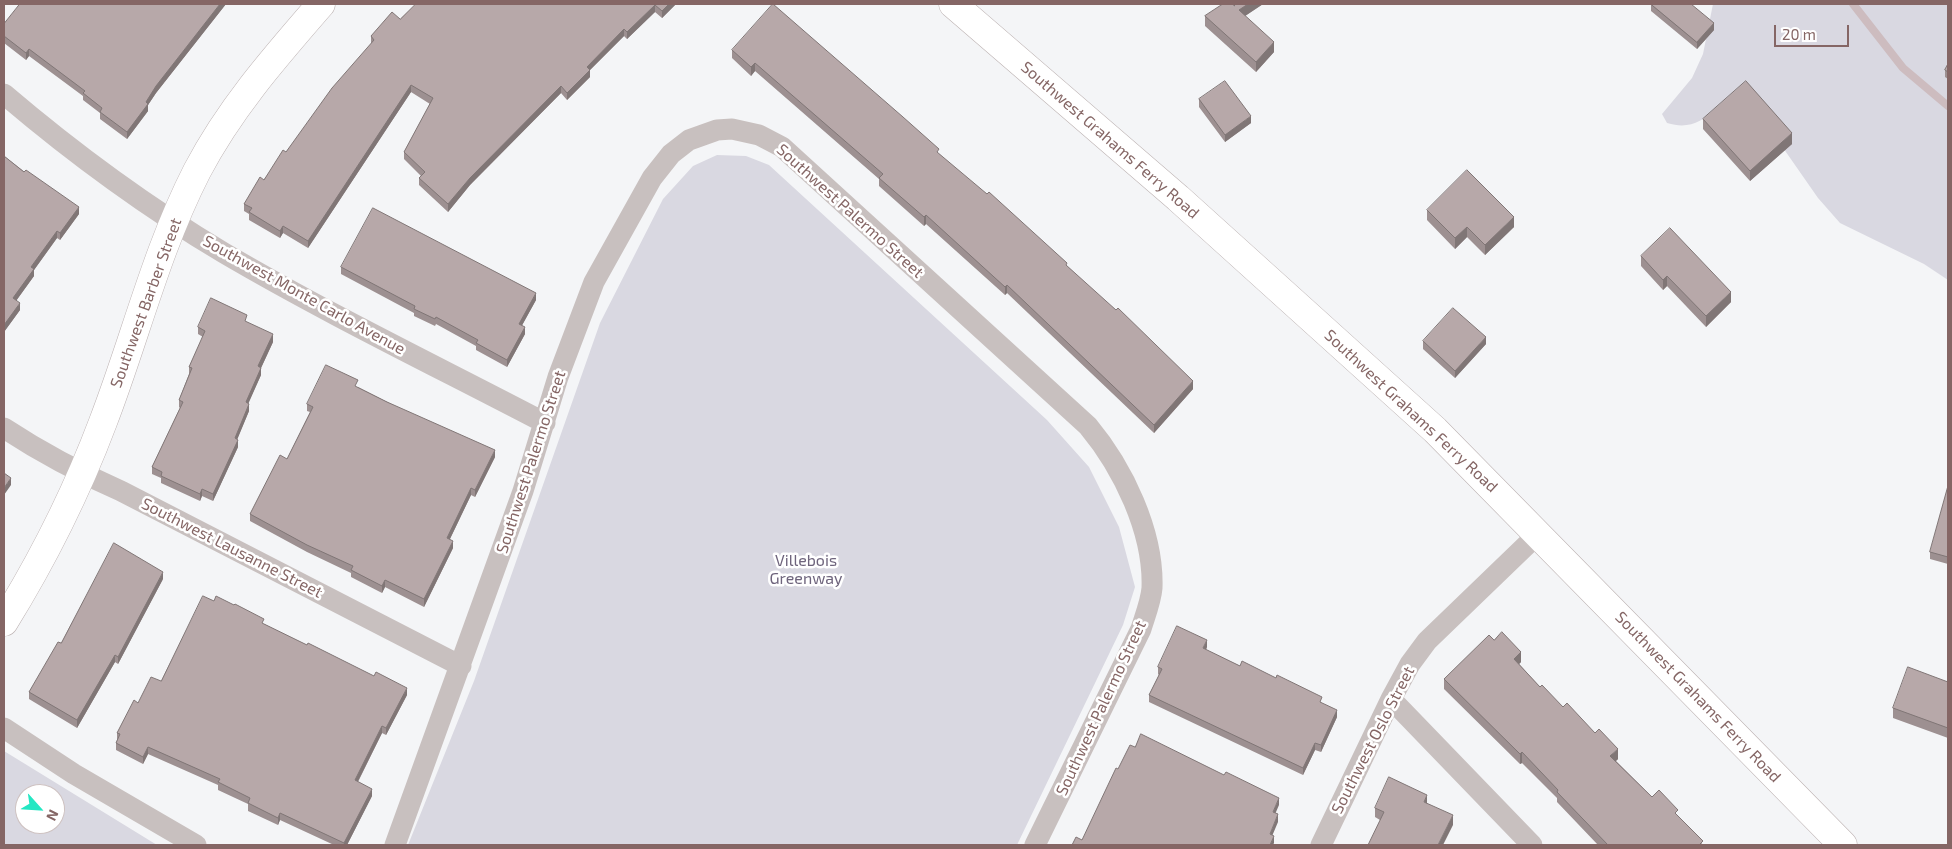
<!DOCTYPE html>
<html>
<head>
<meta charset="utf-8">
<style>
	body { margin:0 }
	#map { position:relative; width:1952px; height:849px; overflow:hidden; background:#f4f5f7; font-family:"Exo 2",sans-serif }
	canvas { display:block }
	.frame { position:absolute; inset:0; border:5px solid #856665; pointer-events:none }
	.north { position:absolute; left:15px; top:784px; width:50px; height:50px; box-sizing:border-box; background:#fff; border:1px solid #cec2c1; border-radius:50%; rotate:116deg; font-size:14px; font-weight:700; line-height:20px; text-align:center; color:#856665 }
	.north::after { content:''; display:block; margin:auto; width:18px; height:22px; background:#24e7c3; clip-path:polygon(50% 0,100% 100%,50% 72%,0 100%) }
	.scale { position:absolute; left:1774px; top:25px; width:75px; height:22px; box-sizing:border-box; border:2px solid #856665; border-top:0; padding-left:6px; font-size:15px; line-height:18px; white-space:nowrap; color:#856665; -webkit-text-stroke:4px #fff; paint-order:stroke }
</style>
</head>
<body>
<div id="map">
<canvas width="1952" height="849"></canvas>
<div class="frame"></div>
<div class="north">N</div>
<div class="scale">20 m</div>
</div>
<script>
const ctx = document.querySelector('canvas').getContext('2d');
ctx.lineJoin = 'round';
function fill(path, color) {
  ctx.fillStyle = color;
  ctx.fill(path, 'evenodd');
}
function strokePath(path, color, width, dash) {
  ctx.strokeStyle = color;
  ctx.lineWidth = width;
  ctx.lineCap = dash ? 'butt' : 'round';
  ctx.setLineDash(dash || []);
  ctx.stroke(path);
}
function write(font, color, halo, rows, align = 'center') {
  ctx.font = font + ' "Exo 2",sans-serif';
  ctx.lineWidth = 5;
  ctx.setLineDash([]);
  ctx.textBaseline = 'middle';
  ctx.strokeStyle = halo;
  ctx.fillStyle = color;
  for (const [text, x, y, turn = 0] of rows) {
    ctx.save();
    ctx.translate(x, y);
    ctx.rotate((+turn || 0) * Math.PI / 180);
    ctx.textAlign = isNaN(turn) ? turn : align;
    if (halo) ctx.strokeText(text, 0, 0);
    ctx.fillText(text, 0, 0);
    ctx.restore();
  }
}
fill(new Path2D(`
	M1713,4H1948V280L1924,264L1840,223L1818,198L1772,132L1718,109C1700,121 1690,130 1667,123L1662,114L1692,78L1703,54Z
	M717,155L746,156L769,165L1047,420L1089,467L1119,527L1135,587L1123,625L1017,845H408L474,681L600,323L663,199L693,166Z
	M4,751L157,845H4ZM25,794H55V824H25Z`), '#d9d8e1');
strokePath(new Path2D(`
	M1853,4L1903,68L1948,106`), '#cdbcbf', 8);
const secondary = new Path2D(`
	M953,4L1178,198L1435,430L1843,845
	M4,622C43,559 77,491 103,422C135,339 156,251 197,171C230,108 275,57 321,4`);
strokePath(secondary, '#bcb2b2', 29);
strokePath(new Path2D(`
	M4,94C72,152 147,207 224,253C328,314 438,367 545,423
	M4,428C42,453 80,473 121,491L461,666
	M1391,699L1532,845
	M4,728L74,774L196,845
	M395,845L523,491L558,377L594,282L652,178L671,154L689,140L717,130L732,129L759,135L782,147L1088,426C1123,468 1154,532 1152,588C1151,601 1145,616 1141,629L1035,845
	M1321,845L1391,699L1410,664L1427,641L1538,534`), '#c8c0bf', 21);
strokePath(secondary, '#fff', 28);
fill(new Path2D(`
	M20,4H226L156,93L148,105V111L127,139L100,119V113L83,100V96L29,56L26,60L4,43V24Z
	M676,4L662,18L655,12L627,39L624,36L590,70V77L567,100L561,93L470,185L448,212L419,185V178L421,176L404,159V152L430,104L411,92L308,248L283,233L280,238L249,220V214L244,211V204L286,152L371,44V36L400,19Z
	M1223,4H1263L1245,16L1274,52L1256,72L1205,26V16Z
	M1651,4L1714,30L1697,49L1651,11Z
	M732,50L939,154L1067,266L1193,389L1154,433L1007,293L1005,295L926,224L924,226L879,186V179L755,71L751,76L732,58Z
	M1948,64V79L1945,77V70Z
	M1199,99L1251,123L1225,142L1199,107Z
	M1703,119L1792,144L1750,181L1703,129Z
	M4,156L79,214L60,240L57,238L34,270V276L16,301L20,310L4,332Z
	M1427,210L1514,227L1485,255L1467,237L1455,249L1427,220Z
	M1641,256L1731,302L1706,327L1667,286L1663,290L1641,266Z
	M341,267L536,300L522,325L525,334L507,367L476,350V346L436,324L435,326L414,316V313L341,274Z
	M247,322L273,342L261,368V375L248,403L249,411L237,439L238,447L213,501L202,496L200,501L161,483V478L152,474V467L180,408L179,407V400L189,374V367L203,337L198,334V327Z
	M1423,341L1486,344L1455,378L1423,349Z
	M358,387L495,457L475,497L471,495L450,539L453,548L424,607L385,587L382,593L351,577V573L307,552L250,521V514L287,459L310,412L307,411V404Z
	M1948,486V564L1930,559V552Z
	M163,579L118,664L115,662L77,728L29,699V692L61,643Z
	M264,624L407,695L386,735L382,733L358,782L372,796L347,845H334L280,820L278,825L248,811V804L218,790V785L148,754L143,764L116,750V743L117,740V733L138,703L161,681Z
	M1494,640L1521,662L1519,664L1540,687L1563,707L1618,759L1616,761L1652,797L1678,816L1703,845H1598L1557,802V798L1522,763L1520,764L1444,689V679Z
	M1207,647L1206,650L1240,666L1322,703L1337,717L1321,752L1315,750L1303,775L1149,702V695L1159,675L1158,674V667Z
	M1948,682V738L1893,718V708Z
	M1427,803L1453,825L1380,820L1375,817V808Z`), '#9d9091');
fill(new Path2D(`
	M220,4H226L156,93L148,105V111L127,139V132L156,86Z
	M669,4H676L662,18V11Z
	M1248,4H1263L1239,20V10Z
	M655,5V12L627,39V32Z
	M1714,23V30L1697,49V42Z
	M624,29V36L590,70V77L567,100V93L587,67Z
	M1274,42V52L1256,72V62Z
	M29,49V56L26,60V53Z
	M755,63V71L751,76V67Z
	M411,85V92L308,248V241Z
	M561,86V93L470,185L448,212V204L470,178Z
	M1251,116V123L1225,142V135Z
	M1792,133V144L1750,181V171Z
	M79,207V214L60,240V233Z
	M926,215V224L924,226V217Z
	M1514,217V227L1485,255V245Z
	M283,226V233L280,238V231Z
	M1467,227V237L1455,249V238Z
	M57,231V238L34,270V276L13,305V298L31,267Z
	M1667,276V286L1663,290V280Z
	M1007,285V293L1005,295V287Z
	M1731,292V302L1706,327V316Z
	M536,293V300L519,331V324Z
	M20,303V310L4,332V325Z
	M525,327V334L507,367V360Z
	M273,334V342L261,368V375L246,409V402L258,366Z
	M1486,337V344L1455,378V371Z
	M1193,381V389L1154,433V425Z
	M249,404V411L235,445V438Z
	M238,440V447L213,501V494Z
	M495,450V457L475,497V490Z
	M11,478V485L4,495V488Z
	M471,488V495L447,545V538Z
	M202,489V496L200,501V494Z
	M453,541V548L424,607V599Z
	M163,572V579L118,664V657Z
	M385,580V587L382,593V586Z
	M1207,640V647L1203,655V648Z
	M1521,652V662L1514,669V659Z
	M115,655V662L77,728V720Z
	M407,688V695L386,735V728Z
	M1337,710V717L1321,752V745Z
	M382,726V733L355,787V780Z
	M1315,743V750L1303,775V768Z
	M148,747V754L143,764V757Z
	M1618,749V759L1610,766V756Z
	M1522,752V763L1520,764V754Z
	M372,789V796L347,845H344V843Z
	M1427,795V804L1424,802Z
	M1279,798V805L1273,819V812Z
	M280,813V820L278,825V818Z
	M1278,814V822L1270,841V834Z
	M1453,815V825L1443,845H1438Z
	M1274,836V843L1273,845H1270Z`), '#807676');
const building = new Path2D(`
	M20,4H220L156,86L146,102L148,104L127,132L100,112L102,108L83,93L85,91L29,49L26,53L4,36V24Z
	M416,4H669L662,11L655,5L627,32L624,29L587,67L590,70L567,93L561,86L470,178L448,204L419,178L425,172L404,152L433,98L411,85L308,241L283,226L280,231L249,212L252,208L244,204L260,177L264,180L283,150L286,152L332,88L374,40L371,36L392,12L400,19Z
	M773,4L903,117L939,149L937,152L987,194L989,192L1067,263L1066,265L1116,310L1118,308L1193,381L1154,425L1007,285L1005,287L926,215L924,217L879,178L883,174L755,63L751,67L732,50Z
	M1223,4H1232L1235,6L1233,4H1248L1239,10L1274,42L1256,62L1205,16Z
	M1651,4H1691L1714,23L1697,42Z
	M1948,64V72L1945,70Z
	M1225,81L1251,116L1225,135L1199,99Z
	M1746,81L1792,133L1750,171L1703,119Z
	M4,156L24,172L26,170L79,207L60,233L57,231L31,267L34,269L13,298L20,303L4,325Z
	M1467,170L1514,217L1485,245L1467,227L1455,238L1427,210Z
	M373,208L536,293L519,324L525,327L507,360L476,343L478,340L436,317L435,319L414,309L415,306L341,267Z
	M1670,228L1731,292L1706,316L1667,276L1663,280L1641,256Z
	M211,298L247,315L245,321L273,334L258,366L261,368L246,402L249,404L235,438L238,440L213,494L202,489L200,494L161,476L162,472L152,467L183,402L179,400L192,368L189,367L205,331L198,327Z
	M1453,308L1486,337L1455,371L1423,341Z
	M326,365L358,380L355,386L387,402L495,450L475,490L471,488L447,538L453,541L424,599L385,580L382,586L351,570L353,566L307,545L250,514L280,455L287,459L313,407L307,404Z
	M4,473L11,478L4,488Z
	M1948,486V557L1930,552Z
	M114,543L163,572L118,657L115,655L77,720L29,692L58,642L61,643Z
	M203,596L214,601L216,596L234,605L235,604L264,619L262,623L307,645L308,643L374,676L376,672L407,688L386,728L382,726L355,780L372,789L344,843L280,813L278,818L248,803L250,798L218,782L220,779L148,747L143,757L116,743L120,734L117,733L134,700L138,703L151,677L161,681Z
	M1177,626L1207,640L1203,648L1240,666L1242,661L1276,678L1277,675L1322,697L1320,702L1337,710L1321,745L1315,743L1303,768L1149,695L1162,669L1158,667Z
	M1502,632L1521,652L1514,659L1540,687L1542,685L1563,707L1567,703L1595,733L1599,729L1618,749L1610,756L1652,797L1659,790L1678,810L1675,813L1703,841L1699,845H1608L1557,792L1558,790L1522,752L1520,754L1444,679L1489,635L1494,640Z
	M1908,667L1948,682V728L1893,708Z
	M1141,734L1224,775L1226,772L1279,798L1273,812L1278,814L1270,834L1274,836L1270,845H1072L1076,837L1082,840L1116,768L1118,769L1130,745L1135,747Z
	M1389,777L1427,795L1424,802L1453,815L1438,845H1368L1384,812L1375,808Z`);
fill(building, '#b7a8a9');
strokePath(building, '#807676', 1);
write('16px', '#856665', '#fff', [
	["Southwest Grahams Ferry Road",1110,140,41],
	["Southwest Palermo Street",850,211,42],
	["Southwest Monte Carlo Avenue",304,295,29],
	["Southwest Barber Street",146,303,-70],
	["Southwest Grahams Ferry Road",1411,411,43],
	["Southwest Palermo Street",531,462,-72],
	["Southwest Lausanne Street",232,548,27],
	["Southwest Grahams Ferry Road",1698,697,46],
	["Southwest Palermo Street",1101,708,-65],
	["Southwest Oslo Street",1373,740,-63]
]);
write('16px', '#6e647c', '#fff', [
	["Villebois",806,561],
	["Greenway",806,579]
]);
</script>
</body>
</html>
